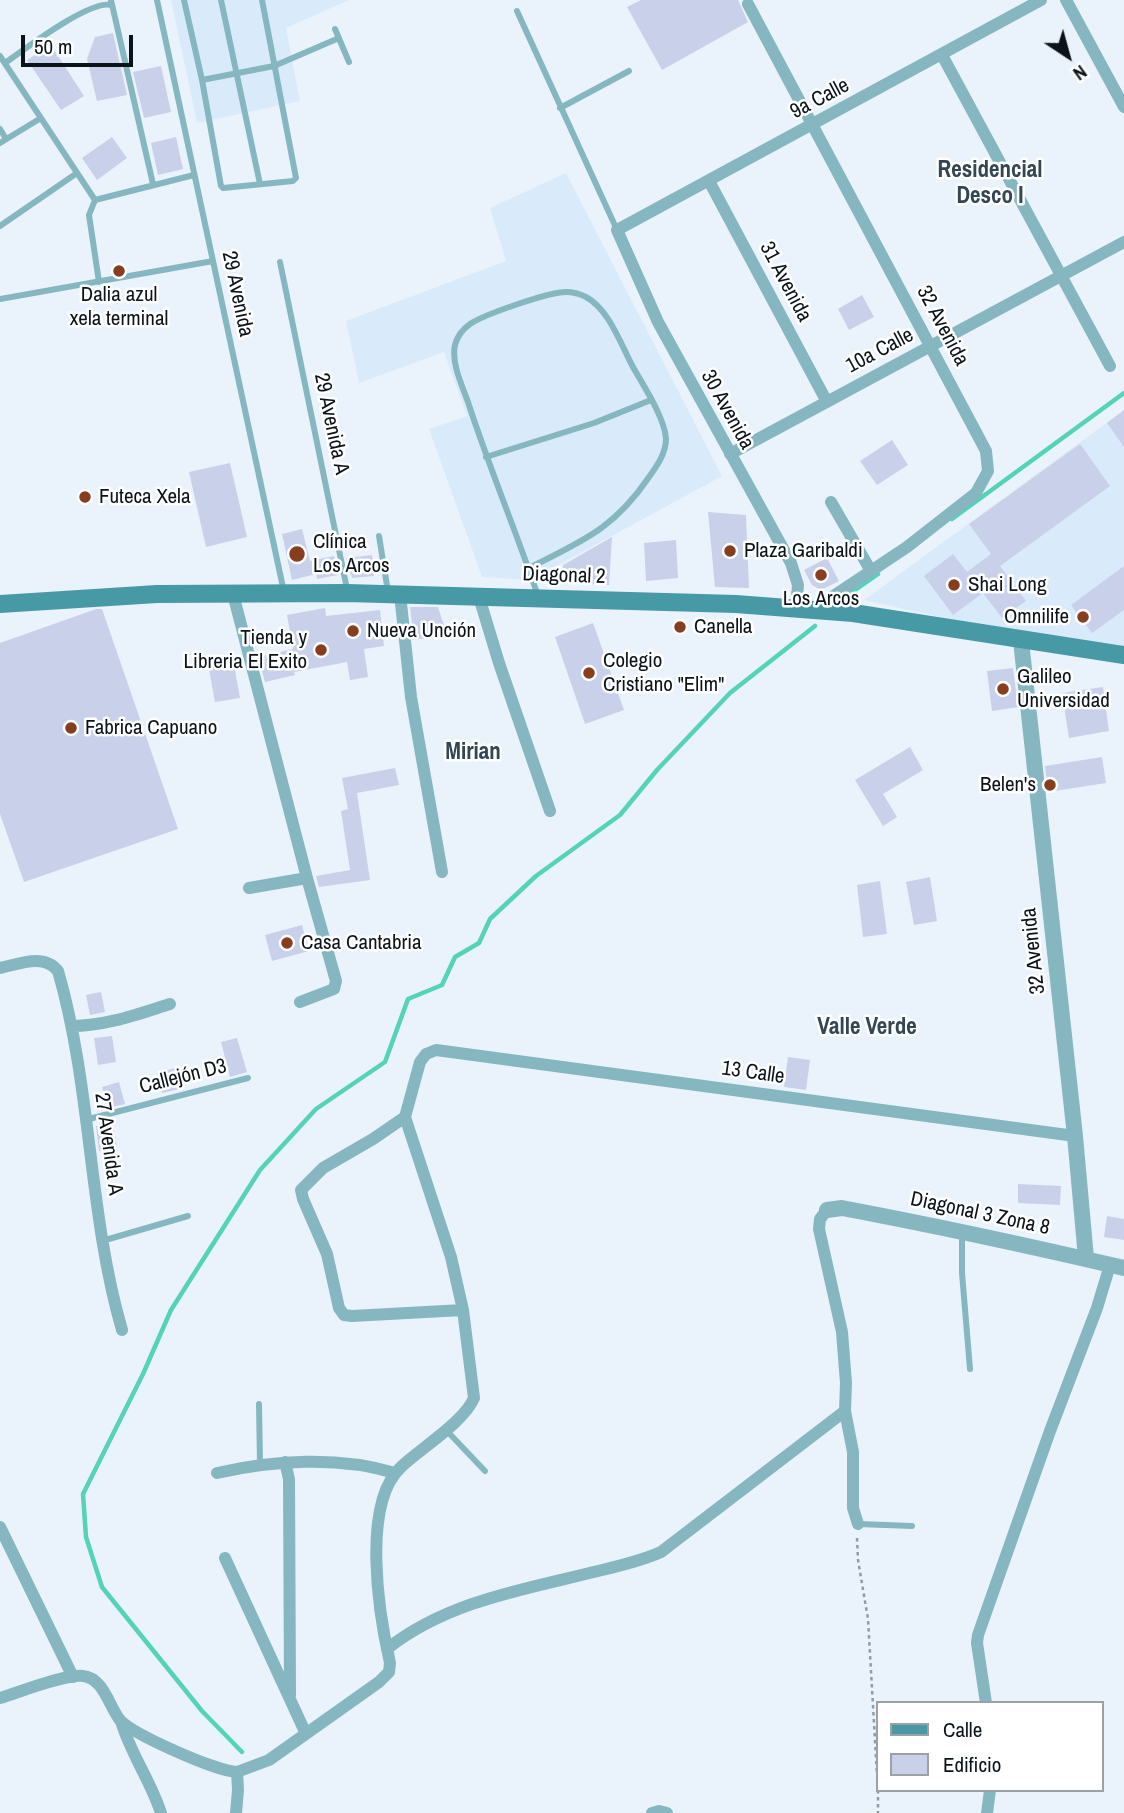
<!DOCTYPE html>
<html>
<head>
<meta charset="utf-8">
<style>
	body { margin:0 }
	#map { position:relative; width:1124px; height:1813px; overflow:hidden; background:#eaf3fb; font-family:"Archivo Narrow",sans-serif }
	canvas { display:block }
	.legend { position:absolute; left:876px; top:1701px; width:228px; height:91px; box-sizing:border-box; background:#fff; border:2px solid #9da1a3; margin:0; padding:9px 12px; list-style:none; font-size:21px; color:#0b1319 }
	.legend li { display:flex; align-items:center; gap:14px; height:35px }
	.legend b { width:35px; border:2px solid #9da1a3 }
	.north { position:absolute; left:1033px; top:21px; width:70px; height:70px; -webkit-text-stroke:5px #fff; paint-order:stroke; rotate:144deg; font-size:19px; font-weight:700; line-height:28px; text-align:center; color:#0b1319 }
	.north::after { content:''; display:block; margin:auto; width:24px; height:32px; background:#0b1319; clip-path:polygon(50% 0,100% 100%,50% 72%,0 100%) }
	.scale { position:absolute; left:21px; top:35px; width:112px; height:32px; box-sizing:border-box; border:4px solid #0b1319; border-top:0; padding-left:9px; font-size:21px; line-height:24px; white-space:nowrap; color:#0b1319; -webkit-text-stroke:5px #fff; paint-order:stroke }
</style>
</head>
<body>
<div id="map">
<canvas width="1124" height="1813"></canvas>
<ul class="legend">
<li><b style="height:9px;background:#4899a6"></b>Calle</li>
<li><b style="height:19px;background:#c9d0e9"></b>Edificio</li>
</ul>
<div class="north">N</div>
<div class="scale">50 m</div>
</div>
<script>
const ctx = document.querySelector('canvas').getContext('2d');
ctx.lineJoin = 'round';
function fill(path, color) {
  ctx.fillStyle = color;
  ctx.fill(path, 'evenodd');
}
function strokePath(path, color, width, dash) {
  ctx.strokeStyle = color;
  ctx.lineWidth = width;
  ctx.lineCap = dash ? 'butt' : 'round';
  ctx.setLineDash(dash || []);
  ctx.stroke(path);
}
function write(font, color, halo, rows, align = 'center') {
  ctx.font = font + ' "Archivo Narrow",sans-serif';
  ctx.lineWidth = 5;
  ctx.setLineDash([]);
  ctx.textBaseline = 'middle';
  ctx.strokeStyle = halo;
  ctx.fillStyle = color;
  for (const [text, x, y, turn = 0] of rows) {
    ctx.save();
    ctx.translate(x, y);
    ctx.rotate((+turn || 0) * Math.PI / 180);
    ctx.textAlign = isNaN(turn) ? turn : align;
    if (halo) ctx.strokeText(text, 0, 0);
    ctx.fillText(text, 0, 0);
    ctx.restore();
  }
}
fill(new Path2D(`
	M171,0H349L286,28L300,101L197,123Z
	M566,173L722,476L531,580L482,577L429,429L467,416L444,352L359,383L346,321L506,261L490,208Z
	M1124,410V647L988,628L864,600Z`), '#d9ebfa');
strokePath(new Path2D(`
	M952,519L1124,393
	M848,595L878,574
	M242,1752L202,1711L102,1587L86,1537L83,1494L143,1374L171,1310L260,1170L316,1109L385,1062L408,999L442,985L455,957L479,943L490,919L536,876L620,815L657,770L730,693L815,626`), '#54d3b8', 4.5);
fill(new Path2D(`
	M641,0H738L748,22L662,70L627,7Z
	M113,33L127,95L97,101L87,59L95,37Z
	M51,45L84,96L61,110L27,60Z
	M161,66L171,112L144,118L133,72Z
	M112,137L127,158L97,180L82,158Z
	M176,137L183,169L158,175L151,143Z
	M862,295L874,317L849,330L838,309Z
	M1124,410V447L1107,423Z
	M892,440L908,465L877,485L860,461Z
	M1080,444L1110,486L1000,566L1026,601L1002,618L983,593L953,615L924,576L953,554L967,572L991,554L969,524Z
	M230,463L247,537L206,547L189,472Z
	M708,512L746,515L749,588L715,587Z
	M302,529L310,561L334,556L338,575L317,579L316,574L292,580L282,534Z
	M612,537L609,585L562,583L563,565Z
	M676,540L678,578L646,581L644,543Z
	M372,555L374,576L352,578L346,558Z
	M827,558L839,581L821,590L812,585L804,570Z
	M1124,566V610L1092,633L1071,605Z
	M410,607H438L448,638L414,639Z
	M325,608L326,616L380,610L384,646L364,649L368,677L350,680L347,662L294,672L295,675L265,682L258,657L293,649L287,615Z
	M96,609H102L178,829L24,882L0,814V643Z
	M593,623L624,710L585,724L555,637Z
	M233,659L240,698L215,702L208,664Z
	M1013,668L1018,707L992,711L987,671Z
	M1103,687L1109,731L1069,738L1062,693Z
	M910,747L923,770L883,794L897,817L883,826L855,780Z
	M1102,757L1106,783L1048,792L1045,766Z
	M395,768L399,785L357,793L370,880L319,887L316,876L350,870L341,811L348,809L342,778Z
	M930,877L937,921L914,925L906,882Z
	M880,881L887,934L863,937L857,885Z
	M302,925L309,951L272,961L265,935Z
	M101,992L105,1012L90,1015L86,995Z
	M112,1036L116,1062L98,1065L94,1038Z
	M237,1038L247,1072L230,1077L221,1042Z
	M788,1057L810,1060L806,1090L784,1087Z
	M179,1067L184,1088L162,1093L157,1073Z
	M119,1082L125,1104L107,1108L102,1087Z
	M113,1123L117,1148L99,1151L96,1126Z
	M1018,1184L1061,1186L1060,1205L1018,1203Z
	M1107,1216L1124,1219V1240L1104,1237Z`), '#c9d0e9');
strokePath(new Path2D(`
	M857,1538L858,1560L868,1619L877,1775
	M878,1790V1813`), '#929ba2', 2.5, [3.5, 3.5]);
strokePath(new Path2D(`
	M111,0L153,184
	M157,0L284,592
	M184,0L202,80L221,186L223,188L293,181L296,178L262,0
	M221,0L260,184
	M517,11L617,230
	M335,29L349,62
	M0,56L95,200L89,215L99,282
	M5,63C25,49 89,0 111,5
	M202,80L274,66L339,38
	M560,108L629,71
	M0,129L6,139
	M0,143L41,118
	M95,200L194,175
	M0,226L77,173
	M280,262L347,589
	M0,299L213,261
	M486,457L594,423L651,400
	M379,536L388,592
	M529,568C582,541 614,529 649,477C657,466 666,453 666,439C665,418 643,385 633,367C621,345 609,309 586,297C580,294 573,292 566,292C549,292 485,314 470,324C463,329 457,337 455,345C451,363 462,385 468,402C489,467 516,531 538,596
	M85,1120L248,1078
	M962,1233V1273L970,1369
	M102,1241L188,1216
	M259,1404L260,1464
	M446,1430L485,1471
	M858,1524L912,1526`), '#86b7c0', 6);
strokePath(new Path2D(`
	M1066,0L1124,107
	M748,4L986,451L988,471L976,493L907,547L814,609
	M942,55L1110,366
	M709,181L827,402
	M730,454L1124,242
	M831,502L871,571
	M233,594L307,878L336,981L334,989L300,1002
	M400,594L411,697L442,872
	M479,597L499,663L550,811
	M796,607L798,585L791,563L658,322L617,230L1041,0
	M249,888L307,878
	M0,968C19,964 44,953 58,971C92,1088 88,1213 122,1330
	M72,1026C106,1026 138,1014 170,1004
	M405,1117L373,1139L323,1168L301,1190L303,1199L327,1254L339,1308L344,1315L352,1316L463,1310
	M827,1210L820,1219L819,1229L842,1332L846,1383L845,1411L853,1452V1508L858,1524
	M285,1462L289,1479L290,1695
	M217,1473C274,1460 339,1456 395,1473
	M0,1527L73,1677
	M225,1558L306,1734
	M387,1649C447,1601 526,1589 598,1571C619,1566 641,1561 661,1552L845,1411
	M0,1698C20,1692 65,1674 83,1676C104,1678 109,1707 120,1720C134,1735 218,1772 237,1772
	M986,1703L977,1643L978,1635L1050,1431L1097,1308L1110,1265
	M121,1721C130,1753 151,1781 161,1813
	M236,1813L238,1790L237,1772L269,1760L379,1682L389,1672L390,1663C379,1615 361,1504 401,1467C421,1448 464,1422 474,1398L463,1310L451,1257L405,1117L420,1062L426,1054L436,1050L1075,1136
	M652,1813L659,1811L667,1813
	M987,1813L990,1790`), '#86b7c0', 12);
strokePath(new Path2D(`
	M1021,641L1075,1136L1086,1258
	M827,1210L842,1208C937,1226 1030,1246 1124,1268`), '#86b7c0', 16);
strokePath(new Path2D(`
	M0,604L157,594L347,593L736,604L853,613L1124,655`), '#4899a6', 18);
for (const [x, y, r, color] of [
	[119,271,7,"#863e1e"],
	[85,497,7,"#863e1e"],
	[730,551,7,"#863e1e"],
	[297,554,9,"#863e1e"],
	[821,575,7,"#863e1e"],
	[954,585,7,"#863e1e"],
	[1083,617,7,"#863e1e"],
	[680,627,7,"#863e1e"],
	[353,631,7,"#863e1e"],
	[321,650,7,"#863e1e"],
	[589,673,7,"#863e1e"],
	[1003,689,7,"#863e1e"],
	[71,728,7,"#863e1e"],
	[1050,785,7,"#863e1e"],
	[287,943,7,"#863e1e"]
]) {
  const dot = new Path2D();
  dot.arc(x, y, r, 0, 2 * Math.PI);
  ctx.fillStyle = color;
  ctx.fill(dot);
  strokePath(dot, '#fff', 2.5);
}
write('21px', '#0b1319', '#fff', [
	["9a Calle",820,99,-28],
	["31 Avenida",785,282,62],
	["29 Avenida",237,294,78],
	["32 Avenida",942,326,62],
	["10a Calle",880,351,-28],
	["30 Avenida",727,410,61],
	["29 Avenida A",331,424,78],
	["Diagonal 2",564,576,2],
	["32 Avenida",1034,951,-96],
	["13 Calle",753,1073,8],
	["Callejón D3",183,1077,-14],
	["27 Avenida A",108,1144,82],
	["Diagonal 3 Zona 8",980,1214,12]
]);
write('21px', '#0b1319', '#fff', [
	["Dalia azul",119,295,"center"],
	["xela terminal",119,319,"center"],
	["Futeca Xela",99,497],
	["Clínica",313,542],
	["Los Arcos",313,566],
	["Plaza Garibaldi",744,551],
	["Shai Long",968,585],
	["Los Arcos",821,599,"center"],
	["Omnilife",1069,617,"right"],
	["Canella",694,627],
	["Nueva Unción",367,631],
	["Tienda y",307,638,"right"],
	["Libreria El Exito",307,662,"right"],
	["Colegio",603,661],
	["Cristiano \"Elim\"",603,685],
	["Galileo",1017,677],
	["Universidad",1017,701],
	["Fabrica Capuano",85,728],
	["Belen's",1036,785,"right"],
	["Casa Cantabria",301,943]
], 'left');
write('bold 23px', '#324655', '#fff', [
	["Residencial",990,171],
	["Desco I",990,197],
	["Mirian",473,753],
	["Valle Verde",867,1028]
]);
</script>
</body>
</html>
